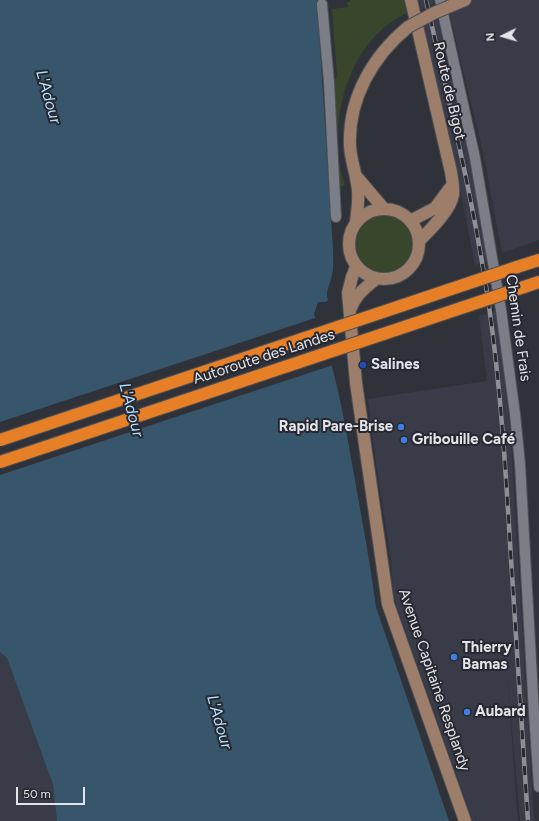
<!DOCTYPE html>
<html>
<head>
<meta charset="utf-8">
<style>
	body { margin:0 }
	#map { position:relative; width:539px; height:821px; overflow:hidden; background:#30323a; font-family:Figtree,sans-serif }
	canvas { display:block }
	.north { position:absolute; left:483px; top:16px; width:40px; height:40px; -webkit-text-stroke:3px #272830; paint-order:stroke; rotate:265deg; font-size:11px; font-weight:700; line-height:16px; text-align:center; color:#e3e4ea }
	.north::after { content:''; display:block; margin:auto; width:14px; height:18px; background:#e3e4ea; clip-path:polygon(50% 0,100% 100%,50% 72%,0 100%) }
	.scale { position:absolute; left:16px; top:787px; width:69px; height:18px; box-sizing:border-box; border:2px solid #e3e4ea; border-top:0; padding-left:5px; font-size:12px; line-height:14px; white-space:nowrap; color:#e3e4ea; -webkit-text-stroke:3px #272830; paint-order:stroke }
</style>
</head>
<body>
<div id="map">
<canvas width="539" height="821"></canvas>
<div class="north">N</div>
<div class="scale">50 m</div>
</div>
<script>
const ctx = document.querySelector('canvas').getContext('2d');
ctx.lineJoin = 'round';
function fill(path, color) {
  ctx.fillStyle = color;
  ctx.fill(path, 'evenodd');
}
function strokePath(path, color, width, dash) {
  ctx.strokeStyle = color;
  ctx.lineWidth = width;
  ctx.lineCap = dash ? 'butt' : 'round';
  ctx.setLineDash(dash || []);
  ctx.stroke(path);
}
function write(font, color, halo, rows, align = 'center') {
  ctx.font = font + ' Figtree,sans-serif';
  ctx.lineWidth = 4;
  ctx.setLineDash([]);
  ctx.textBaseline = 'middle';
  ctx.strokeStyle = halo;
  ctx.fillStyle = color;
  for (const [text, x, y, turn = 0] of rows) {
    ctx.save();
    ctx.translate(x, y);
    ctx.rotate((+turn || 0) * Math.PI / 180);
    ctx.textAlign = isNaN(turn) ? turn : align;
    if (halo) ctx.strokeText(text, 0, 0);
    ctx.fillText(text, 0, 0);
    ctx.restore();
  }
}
fill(new Path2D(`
	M419,0H433L434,4L421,10Z
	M466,0H539V240L502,253L483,152L448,8Z
	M438,20L472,170L489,261L475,265L463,204L424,26Z
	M496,311L510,429L534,821H520L507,671L518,821H473L397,608L393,589L391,560L376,464L368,399L487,381L479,316Z
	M0,652L7,658L53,785L57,821H0Z`), '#393b49');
fill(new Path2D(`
	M350,0H404L410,11C404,15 397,18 391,22C348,53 333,112 339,162C340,170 343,178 345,186H338L333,82L337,76L332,9L348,7L347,2H350Z
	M356 244a28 28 0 1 1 56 0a28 28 0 1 1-56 0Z`), '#38462b');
fill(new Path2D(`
	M0,0H317L333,250C333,258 334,267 332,275C330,285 325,291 328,300L326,302H318L314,314C335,364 344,417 353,469C361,515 370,561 376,607L449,821H57L53,785L7,658L0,652Z`), '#37556b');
fill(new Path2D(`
	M318,317L333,365L0,475V422Z`), '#30323a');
const street = new Path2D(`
	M440,0L475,158L501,310L515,414L520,464L534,713L539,787
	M322,4L329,82L336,217`);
const secondary = new Path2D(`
	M411,0L451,172C452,179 454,188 453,195C451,210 429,231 419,241
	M453,5L465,0
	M356,176L384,209
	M349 244a35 35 0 1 1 70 0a35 35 0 1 1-70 0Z
	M410,221L435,208L450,188
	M356,222C357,212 359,201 358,191C357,176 351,162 350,146C348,99 372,57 408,27
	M356,267L352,277L348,293L356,383L388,604L465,821
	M350,310C356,294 364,289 376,279`);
const highway = new Path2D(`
	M517,267L539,260
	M524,287L539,282`);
strokePath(street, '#4d4f55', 12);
strokePath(secondary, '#4d4f55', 14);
strokePath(highway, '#4d4f55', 14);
strokePath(street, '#7c7e87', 10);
strokePath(secondary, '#9c7e6a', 12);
strokePath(highway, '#e67f26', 12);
const rail = new Path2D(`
	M426,0C449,101 474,203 489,306C501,390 506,475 511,559C517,646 522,734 528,821`);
strokePath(rail, '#8e8f96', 4.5);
strokePath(rail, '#272830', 3, [9]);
const secondaryBridge = new Path2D(`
	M408,27L434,13L453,5`);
const highwayBridge = new Path2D(`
	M0,440L517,267
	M0,462L524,287`);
strokePath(secondaryBridge, '#4d4f55', 14, []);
strokePath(highwayBridge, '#4d4f55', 14, []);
strokePath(secondaryBridge, '#9c7e6a', 12);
strokePath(highwayBridge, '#e67f26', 12);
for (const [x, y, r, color] of [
	[363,365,4,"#1a4fb4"],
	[401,427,4,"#3f7fe0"],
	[404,440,4,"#3f7fe0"],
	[454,657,4,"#3f7fe0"],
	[467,712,4,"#3f7fe0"]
]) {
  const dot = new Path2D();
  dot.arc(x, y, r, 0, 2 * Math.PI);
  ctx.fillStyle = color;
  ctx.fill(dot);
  strokePath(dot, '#272830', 1.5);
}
write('15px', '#e3e4ea', '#272830', [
	["Route de Bigot",449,91,77],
	["Chemin de Frais",518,328,82],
	["Autoroute des Landes",264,357,-18],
	["Avenue Capitaine Resplandy",434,680,71]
]);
write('bold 15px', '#e3e4ea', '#272830', [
	["Salines",371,365],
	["Rapid Pare-Brise",393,427,"right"],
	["Gribouille Café",412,440],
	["Thierry",462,648],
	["Bamas",462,665],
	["Aubard",475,712]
], 'left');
write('italic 16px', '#b2deff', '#272830', [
	["L'Adour",48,97,74],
	["L'Adour",131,410,75],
	["L'Adour",219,722,74]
]);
</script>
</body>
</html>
